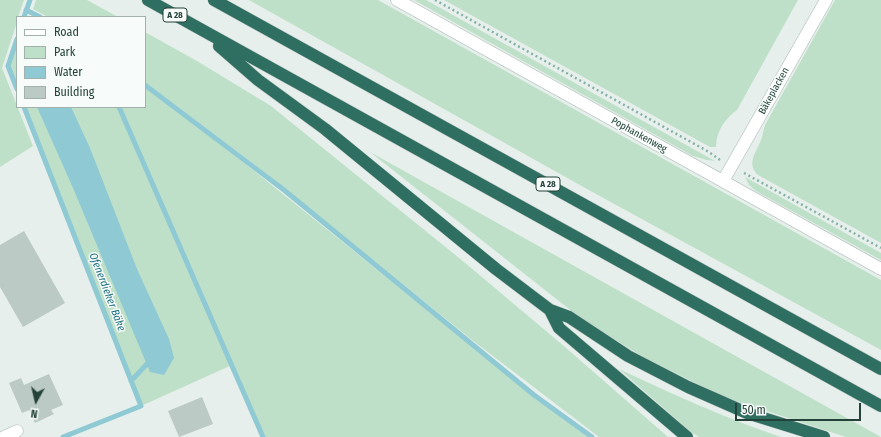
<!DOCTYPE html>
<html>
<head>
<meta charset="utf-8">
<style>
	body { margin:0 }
	#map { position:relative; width:881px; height:437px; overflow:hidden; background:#e6efeb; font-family:"Fira Sans Condensed",sans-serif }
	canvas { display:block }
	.legend { position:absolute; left:16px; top:16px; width:130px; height:92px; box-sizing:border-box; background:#f7fbf9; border:1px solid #a3b1ad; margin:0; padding:5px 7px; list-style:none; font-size:12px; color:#24423a }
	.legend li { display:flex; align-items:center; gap:8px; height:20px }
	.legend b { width:20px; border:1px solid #a3b1ad }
	.north { position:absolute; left:16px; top:381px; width:40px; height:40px; -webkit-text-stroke:3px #f7fbf9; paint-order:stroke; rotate:188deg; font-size:11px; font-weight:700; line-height:16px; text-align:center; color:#24423a }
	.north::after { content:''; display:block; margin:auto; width:14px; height:18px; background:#24423a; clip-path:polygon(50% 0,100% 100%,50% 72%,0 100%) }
	.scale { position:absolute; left:735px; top:403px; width:126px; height:18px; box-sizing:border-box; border:2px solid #24423a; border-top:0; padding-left:5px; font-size:12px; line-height:14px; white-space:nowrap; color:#24423a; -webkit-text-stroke:3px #f7fbf9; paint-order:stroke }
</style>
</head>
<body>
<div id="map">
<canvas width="881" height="437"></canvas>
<ul class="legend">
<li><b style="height:5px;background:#fff"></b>Road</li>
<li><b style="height:11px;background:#bfe0c8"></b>Park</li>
<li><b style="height:11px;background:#8ec9d4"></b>Water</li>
<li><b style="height:11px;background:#bbcac4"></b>Building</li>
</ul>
<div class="north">N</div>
<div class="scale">50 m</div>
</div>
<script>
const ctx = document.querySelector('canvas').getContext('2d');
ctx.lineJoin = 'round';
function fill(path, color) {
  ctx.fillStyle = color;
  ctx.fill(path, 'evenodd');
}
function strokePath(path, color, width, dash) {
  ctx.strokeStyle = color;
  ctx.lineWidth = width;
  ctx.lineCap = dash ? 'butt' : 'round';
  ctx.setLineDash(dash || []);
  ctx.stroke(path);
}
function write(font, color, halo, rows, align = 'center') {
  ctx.font = font + ' "Fira Sans Condensed",sans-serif';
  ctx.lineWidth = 3;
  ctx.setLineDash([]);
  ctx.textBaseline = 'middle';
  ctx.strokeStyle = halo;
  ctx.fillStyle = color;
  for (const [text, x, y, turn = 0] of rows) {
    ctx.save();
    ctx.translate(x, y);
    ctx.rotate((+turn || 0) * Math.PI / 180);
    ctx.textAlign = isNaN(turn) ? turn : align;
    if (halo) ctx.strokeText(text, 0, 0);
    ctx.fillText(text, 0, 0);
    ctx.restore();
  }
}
fill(new Path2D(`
	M0,0H24L18,17H17V22L2,68L33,146L0,167Z
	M36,0H87L118,17H48L33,9Z
	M249,0H378L881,280V350L587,189Z
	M414,0H426L715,161L707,160L693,156Z
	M444,0H798L737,110C725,119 716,131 716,147H710Z
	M835,0H881V243L758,175C746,164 756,153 761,140C763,135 763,130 765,125Z
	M145,32L197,61L271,106L464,262L565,347L668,437H599L472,340L255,165L145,82Z
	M17,39V89L8,66Z
	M145,86L253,170L548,407L588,437H263L232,365L141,406L24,107H145Z
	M370,152L881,437H846L724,397L645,358L583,320Z
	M745,177L881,253V260L756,191L749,185Z
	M619,369C672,394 725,418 781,437H699L691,432Z`), '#bfe0c8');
fill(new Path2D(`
	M37,107H71L90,148L137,269L169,339L174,358L164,375L150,372L73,188Z`), '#8ec9d4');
strokePath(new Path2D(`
	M26,10L40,17
	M24,17L30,0
	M17,39L8,66L17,89
	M145,85L284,190L534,395L592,437
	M24,107L141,406L63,437
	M119,107L263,437
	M131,381L147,364`), '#8ec9d4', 5);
fill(new Path2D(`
	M24,231L65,303L23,327L0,287V245Z
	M49,374L63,405L51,410L54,414L35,423L29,410L22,413L9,383L21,378L24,385Z
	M202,397L213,424L179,437L168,411Z`), '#bbcac4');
const minor = new Path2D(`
	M397,0L881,269
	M723,181L826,0
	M4,437L17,431`);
const highway = new Path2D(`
	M148,0L881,406
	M214,0L881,369
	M219,46L258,80L325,129L496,269L550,310L569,317L628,356L688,387L747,413L824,437
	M550,310L559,328L687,437`);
strokePath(minor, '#a8b8b2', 13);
strokePath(highway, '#c2cac8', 13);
strokePath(new Path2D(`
	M435,0L709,152L720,160
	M744,173L881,248`), '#86b3a5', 2.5, [2, 3]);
strokePath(minor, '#fff', 12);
strokePath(highway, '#2f6f62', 12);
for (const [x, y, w] of [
	[175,15,24],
	[548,184,24]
]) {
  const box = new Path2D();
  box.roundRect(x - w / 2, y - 7, w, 14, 3);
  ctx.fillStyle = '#f7fbf9';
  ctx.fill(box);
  strokePath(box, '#24423a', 1);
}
write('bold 9px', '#24423a', null, [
	["A 28",175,15],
	["A 28",548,184]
]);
write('10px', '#24423a', '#f7fbf9', [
	["Bäkeplacken",774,91,-61],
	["Pophankenweg",639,135,29]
]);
write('italic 11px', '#1c6f80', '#f7fbf9', [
	["Ofenerdieker Bäke",107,292,69]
]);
</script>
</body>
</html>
